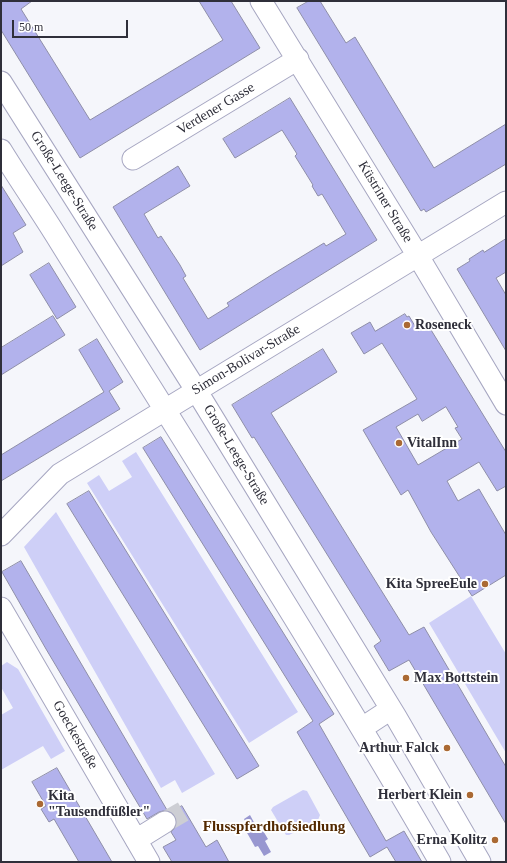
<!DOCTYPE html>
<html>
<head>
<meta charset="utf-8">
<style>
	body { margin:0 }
	#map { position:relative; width:507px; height:863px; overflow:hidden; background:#f5f6fb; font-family:Georgia,serif }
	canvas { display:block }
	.frame { position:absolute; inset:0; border:2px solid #2f2f3a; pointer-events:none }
	.scale { position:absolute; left:12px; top:20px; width:116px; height:18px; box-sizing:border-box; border:2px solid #2f2f3a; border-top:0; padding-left:5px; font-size:12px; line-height:14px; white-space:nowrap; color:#2f2f3a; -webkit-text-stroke:3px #fff; paint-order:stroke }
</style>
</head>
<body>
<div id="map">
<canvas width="507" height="863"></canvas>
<div class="frame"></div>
<div class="scale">50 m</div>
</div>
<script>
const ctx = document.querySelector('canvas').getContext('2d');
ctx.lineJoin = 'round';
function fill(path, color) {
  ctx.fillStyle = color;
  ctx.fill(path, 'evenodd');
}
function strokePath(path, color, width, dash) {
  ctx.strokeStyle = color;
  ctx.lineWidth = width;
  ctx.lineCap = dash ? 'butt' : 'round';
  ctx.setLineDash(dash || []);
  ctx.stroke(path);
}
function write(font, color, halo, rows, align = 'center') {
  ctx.font = font + ' Georgia,serif';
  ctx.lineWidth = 4;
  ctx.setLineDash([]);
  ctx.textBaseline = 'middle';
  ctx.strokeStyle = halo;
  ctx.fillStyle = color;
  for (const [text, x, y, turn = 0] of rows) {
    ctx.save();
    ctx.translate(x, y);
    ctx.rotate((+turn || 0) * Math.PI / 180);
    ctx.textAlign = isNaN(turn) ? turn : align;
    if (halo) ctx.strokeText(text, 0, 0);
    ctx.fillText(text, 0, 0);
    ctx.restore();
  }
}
fill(new Path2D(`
	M136,452L298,712L249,743L87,483L99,475L109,491L132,477L122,461Z
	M56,512L215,774L182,793L175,780L161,788L24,547Z
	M471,596L506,654V753L429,623Z
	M7,662L18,669L65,751L51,759L43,746L1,770V715L13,708L1,687V666Z
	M303,790L307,791L320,815L318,820L289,835H286L271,810L273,807Z`), '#cecff7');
fill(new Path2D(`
	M250,815L256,826L259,824L268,839L265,841L271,852L264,856L258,846L255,847L246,831L249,829L244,819Z`), '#9897d0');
const building = new Path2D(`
	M1,1H32L21,9L90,120L223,40L199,1H231L260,48L80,158L1,30Z
	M309,1H320L346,43L355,37L434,168L506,124V164L426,212L424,209L421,211L297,8Z
	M290,98L377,240L200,350L113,207L178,166L190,186L144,214L158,238L161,236L180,265L186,276L183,278L208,319L229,306L227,303L273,274L324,243L326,246L346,234L322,194L318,196L312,186L313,185L295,156L297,154L282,130L235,158L223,139Z
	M1,185L26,225L13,233L23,252L1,266Z
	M506,239V272L496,278L506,295V351L457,269L470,261L469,259L483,250L484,252Z
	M49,263L76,307L57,319L30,275Z
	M405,314L407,317L409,316L418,331L428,325L506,452V486L497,491L479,462L447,481L458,501L479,489L506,535V575L472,596L431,532L408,490L401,495L363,430L417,399L382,343L364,354L351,333L370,322L375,331ZM446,407L458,427L455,428L462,439L418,465L396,427L418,414L422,421Z
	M53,316L65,335L1,375V348Z
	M97,339L123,382L109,391L120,409L1,481V455L104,392L79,350Z
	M323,349L337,372L271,413L409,635L424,627L506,767V824L409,660L389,671L374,646L381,641L254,437L252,438L232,405Z
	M161,437L334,714L319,724L386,841L404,831L422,862H396L387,847L370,857L297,732L313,721L143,448Z
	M89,491L259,766L237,779L67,504Z
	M21,561L167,810L159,812L147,819L46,649L2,572Z
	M57,768L71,792L112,862H79L54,819L49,822L41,809L46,806L32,782Z
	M182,806L206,847L217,840L229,862H172L163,847L176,840L171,832L176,827L177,821L175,816L171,812Z`);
fill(building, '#b2b2ec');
strokePath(building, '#8e8ea8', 1);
strokePath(new Path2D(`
	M165,822L184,811`), '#cdced4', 21, [21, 10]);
const minor = new Path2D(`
	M261,1L418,256L506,404
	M1,82L196,390L396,717L480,862
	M1,150C20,181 41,211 60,242C188,448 319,652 440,862
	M133,159L298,59
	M1,535L60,474L506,202
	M1,608L149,862
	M362,728L391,709
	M136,840L165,822`);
strokePath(minor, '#a6a6c1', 23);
strokePath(minor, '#fff', 21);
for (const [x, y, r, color] of [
	[407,325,4,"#aa6933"],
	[399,443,4,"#aa6933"],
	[485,584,4,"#aa6933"],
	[406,678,4,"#aa6933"],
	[447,748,4,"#aa6933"],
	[470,795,4,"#aa6933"],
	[40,804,4,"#aa6933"],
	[495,840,4,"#aa6933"]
]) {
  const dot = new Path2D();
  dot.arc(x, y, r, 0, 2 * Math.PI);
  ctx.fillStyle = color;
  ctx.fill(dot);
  strokePath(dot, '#fff', 1.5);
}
write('14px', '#2f2f3a', '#fff', [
	["Verdener Gasse",216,109,-31],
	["Große-Leege-Straße",64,181,58],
	["Küstriner Straße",385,202,59],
	["Simon-Bolivar-Straße",246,360,-31],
	["Große-Leege-Straße",236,455,59],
	["Goeckestraße",75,735,60]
]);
write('bold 14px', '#2f2f3a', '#fff', [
	["Roseneck",415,325],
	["VitalInn",407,443],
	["Kita SpreeEule",477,584,"right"],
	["Max Bottstein",414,678],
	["Arthur Falck",439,748,"right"],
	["Herbert Klein",462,795,"right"],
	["Kita",48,796],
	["\"Tausendfüßler\"",48,812],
	["Erna Kolitz",487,840,"right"]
], 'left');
write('bold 15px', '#532900', '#fff', [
	["Flusspferdhofsiedlung",274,827]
]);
</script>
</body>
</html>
